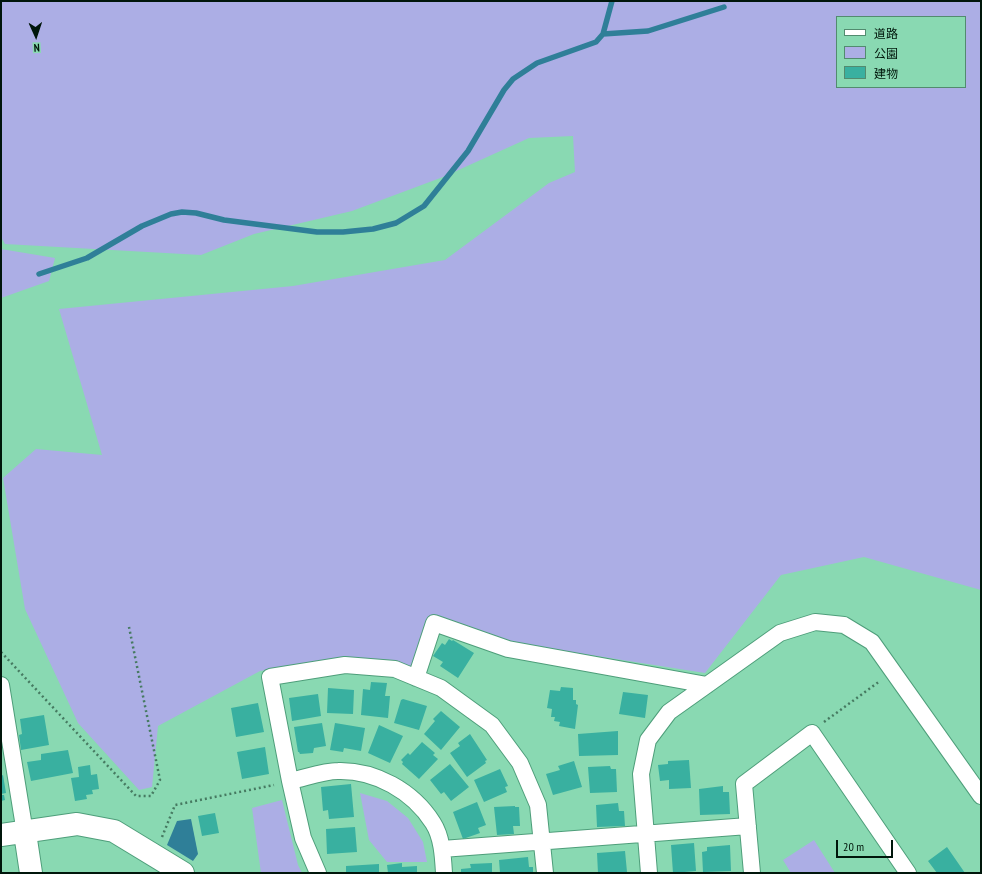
<!DOCTYPE html>
<html>
<head>
<meta charset="utf-8">
<style>
	body { margin:0 }
	#map { position:relative; width:982px; height:874px; overflow:hidden; background:#89d9b2; font-family:"PT Sans Narrow","Noto Sans JP",sans-serif }
	canvas { display:block }
	.frame { position:absolute; inset:0; border:2px solid #00160b; pointer-events:none }
	.legend { position:absolute; left:836px; top:16px; width:130px; height:72px; box-sizing:border-box; background:#89d9b2; border:1px solid #528b6f; margin:0; padding:5px 7px; list-style:none; font-size:12px; color:#00160b }
	.legend li { display:flex; align-items:center; gap:8px; height:20px }
	.legend b { width:20px; border:1px solid #528b6f }
	.north { position:absolute; left:16px; top:16px; width:40px; height:40px; -webkit-text-stroke:3px #89d9b2; paint-order:stroke; rotate:177deg; font-size:11px; font-weight:700; line-height:16px; text-align:center; color:#00160b }
	.north::after { content:''; display:block; margin:auto; width:14px; height:18px; background:#00160b; clip-path:polygon(50% 0,100% 100%,50% 72%,0 100%) }
	.scale { position:absolute; left:836px; top:840px; width:57px; height:18px; box-sizing:border-box; border:2px solid #00160b; border-top:0; padding-left:5px; font-size:12px; line-height:14px; white-space:nowrap; color:#00160b; -webkit-text-stroke:3px #89d9b2; paint-order:stroke }
</style>
</head>
<body>
<div id="map">
<canvas width="982" height="874"></canvas>
<div class="frame"></div>
<ul class="legend">
<li><b style="height:5px;background:#fff"></b>道路</li>
<li><b style="height:11px;background:#acaee5"></b>公園</li>
<li><b style="height:11px;background:#39b0a0"></b>建物</li>
</ul>
<div class="north">N</div>
<div class="scale">20 m</div>
</div>
<script>
const ctx = document.querySelector('canvas').getContext('2d');
ctx.lineJoin = 'round';
function fill(path, color) {
  ctx.fillStyle = color;
  ctx.fill(path, 'evenodd');
}
function strokePath(path, color, width, dash) {
  ctx.strokeStyle = color;
  ctx.lineWidth = width;
  ctx.lineCap = dash ? 'butt' : 'round';
  ctx.setLineDash(dash || []);
  ctx.stroke(path);
}
fill(new Path2D(`
	M1,1H981V590L864,557L781,575L705,673L514,643L432,615L413,667L392,660L335,658L260,671L158,726L152,787L139,790L78,723L25,609L3,478L36,449L102,455L59,309L293,286L445,260L549,183L575,172L573,136L529,138L443,177L352,211L254,234L201,255L5,244L1,237ZM837,17H965V87H837Z
	M1,249L55,258L49,281L1,298Z
	M360,793L387,801L408,818L423,842L427,862H387L369,840Z
	M282,800L298,865L302,873H261L252,808Z
	M814,840L835,873H791L783,860Z`), '#acaee5');
fill(new Path2D(`
	M191,819L198,854L193,861L167,845L177,821Z`), '#2f7f98');
strokePath(new Path2D(`
	M603,34L648,31L724,7
	M39,274L87,258L142,226L171,214L182,212L196,213L224,220L317,232H343L373,229L396,223L424,206L468,151L504,90L513,79L537,63L596,42L603,34L612,1`), '#2f7f98', 5.5);
fill(new Path2D(`
	M449,639L452,641L453,640L474,653L458,678L440,666L443,662L433,656L442,643L445,645Z
	M371,682L387,683L385,696H390L388,718L361,715L363,689L370,690Z
	M561,687L573,688V700H576V704L578,705L575,729L559,726L560,722L554,721L555,717H551L552,709L547,708L550,690L560,691Z
	M328,688L354,690L353,714L327,713Z
	M623,692L648,695L645,718L619,714Z
	M318,694L321,716L292,721L289,698Z
	M403,699L427,706L419,730L394,723L401,700Z
	M258,703L264,732L236,737L231,708Z
	M441,711L460,727L441,750L424,734L435,721L433,719Z
	M44,715L49,745L21,750L19,735L22,734L20,719Z
	M322,723L326,746L314,748L313,753L300,754L299,752H298L294,727Z
	M335,723L365,728L361,751L344,748L343,752L330,750Z
	M379,725L403,736L390,763L368,753Z
	M618,731V755L579,756L578,734Z
	M470,734L487,760L485,761L486,763L467,777L450,753L460,746L458,743Z
	M422,742L435,753L433,755L438,759L419,779L402,764L403,762L401,760L408,753L410,755Z
	M265,747L269,774L242,779L237,752Z
	M68,750L73,773L31,781L27,762L41,760V754Z
	M689,760L691,788L669,789V780L660,781L658,765L668,764V761Z
	M574,761L582,787L553,795L546,774L560,770L558,766Z
	M450,764L469,787L451,801L444,792L441,794L430,780Z
	M90,765L91,775L97,774L99,789L92,790L93,794L86,795L87,799L75,801L71,778L79,777L78,767Z
	M610,766L611,769H616L617,792L590,793L588,767Z
	M500,769L508,786L505,787L507,792L484,802L474,780Z
	M3,775L6,793L1,794V776Z
	M351,784L354,817L329,819L328,810L323,811L321,787Z
	M723,786V792H729L730,814L700,815L699,789Z
	M1,795H4L5,800L1,801Z
	M477,802L486,825L478,828L480,833L463,839L453,812Z
	M618,803L619,811H624L625,826L597,827L596,805Z
	M515,806V807H519L520,826H513L514,834L497,835L494,807Z
	M215,813L219,833L202,836L198,816Z
	M355,827L357,852L327,854L326,829Z
	M694,843L696,871L673,873L671,845Z
	M730,845L731,871L703,872L702,852L707,851V847Z
	M947,847L965,873H937L928,861Z
	M625,851L627,872L598,873L597,853Z
	M528,857L529,867H533V873H500L499,860Z
	M402,863V867L417,866V873H388L387,865Z
	M492,863V873H461V869L471,868L470,864Z
	M379,864V873H346V866Z`), '#39b0a0');
const street = new Path2D(`
	M416,678L434,623L508,649L707,685
	M1,685L25,833
	M290,781C305,778 323,771 338,771C375,770 413,791 433,823C442,837 443,856 444,873
	M442,849L748,826
	M318,873L303,838L290,781L270,677L345,665L395,669L441,688L492,725L520,763L538,805L545,873
	M649,873L641,774L648,740L669,712L707,685L780,633L815,622L844,625L872,642L981,796
	M752,873L744,784L812,733L908,873`);
const secondary = new Path2D(`
	M25,833L31,873
	M1,835L77,824L114,831L183,873`);
strokePath(street, '#4e9e7a', 18);
strokePath(secondary, '#4e9e7a', 24);
strokePath(new Path2D(`
	M1,652L136,796H151L160,780L129,627
	M824,722L880,681
	M162,837L175,805L274,785`), '#467a61', 2.5, [2, 3]);
strokePath(street, '#fff', 16);
strokePath(secondary, '#fff', 22);
</script>
</body>
</html>
